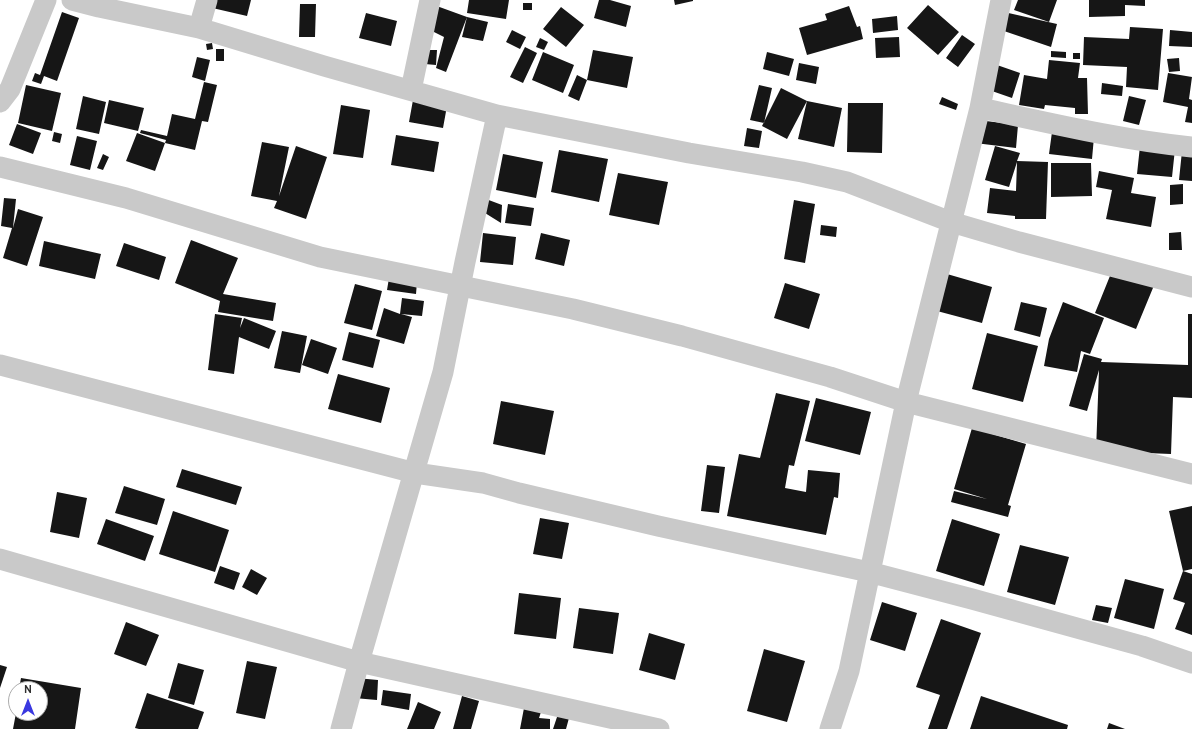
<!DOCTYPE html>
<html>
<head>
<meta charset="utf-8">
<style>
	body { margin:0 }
	#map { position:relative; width:1192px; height:729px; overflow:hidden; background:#fff; font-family:Overpass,sans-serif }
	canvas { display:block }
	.north { position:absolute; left:8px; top:681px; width:40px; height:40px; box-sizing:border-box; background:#fff; border:1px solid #acacac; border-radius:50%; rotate:0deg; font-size:11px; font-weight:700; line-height:16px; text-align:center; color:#2f2f2f }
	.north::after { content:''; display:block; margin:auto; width:14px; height:18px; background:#3a38e0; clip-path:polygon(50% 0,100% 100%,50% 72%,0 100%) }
</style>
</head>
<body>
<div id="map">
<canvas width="1192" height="729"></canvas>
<div class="north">N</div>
</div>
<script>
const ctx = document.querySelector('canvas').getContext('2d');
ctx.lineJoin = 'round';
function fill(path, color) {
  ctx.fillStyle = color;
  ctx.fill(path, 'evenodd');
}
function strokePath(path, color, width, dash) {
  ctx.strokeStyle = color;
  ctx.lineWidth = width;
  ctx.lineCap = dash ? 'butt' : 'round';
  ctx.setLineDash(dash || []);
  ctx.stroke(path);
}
fill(new Path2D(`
	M209,0H251L247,16L208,7Z
	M469,0H509L506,19L467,13Z
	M599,0H610L631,6L626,27L594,18Z
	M674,0H693V1L675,5Z
	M1018,0H1057L1049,22L1014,10Z
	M1089,0H1145V6L1125,5V16L1089,17Z
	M523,3H532V10H523Z
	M300,4H316L315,37H299Z
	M434,5L467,17L488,22L483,41L462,37L467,17L446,72L436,68L444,37L426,28Z
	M928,5L959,32L938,55L907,28Z
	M849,6L857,27L860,26L863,39L807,55L799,28L827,20L825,14Z
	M561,7L584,25L566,47L543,29Z
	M62,12L79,18L57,81L44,76L41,84L32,81L35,73L40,75Z
	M1004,12L1057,24L1051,47L1001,30Z
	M366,13L397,21L391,46L359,38Z
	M897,16L898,30L873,33L872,19Z
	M1130,27L1163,29L1158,90L1126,87L1127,67L1083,65L1084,37L1129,39Z
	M512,30L526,37L520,49L506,42Z
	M1170,30L1192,32V47L1169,46Z
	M962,35L975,44L958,67L946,58Z
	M899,37L900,57L876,58L875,38Z
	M540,38L548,42L544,50L536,47Z
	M212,43L213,49L207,50L206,44Z
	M525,47L537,53L523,83L510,77Z
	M216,49H224V61H216Z
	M425,50H437L436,65L425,64Z
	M593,50L633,57L627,88L587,80L579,101L568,96L577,75L587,80Z
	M1051,51L1066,52V58L1051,57Z
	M543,52L574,65L563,93L532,80Z
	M767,52L794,59L789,76L763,69Z
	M1073,53H1080V59H1073Z
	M197,57L210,60L205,81L192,77Z
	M1179,58L1180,71L1169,72L1167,59Z
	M1049,60L1080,63L1078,78H1087L1088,114H1075V108L1045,105L1044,109L1019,105L1024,75L1047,79Z
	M799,63L819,67L816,84L796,80Z
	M997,65L1020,73L1012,98L989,90Z
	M1168,73L1192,77L1189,99L1192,100V123L1185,122L1188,107L1163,102Z
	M204,82L217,85L208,122L202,121L195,150L165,143L166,140L140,133L141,130L167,136L172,114L195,119Z
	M1102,83L1123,86L1122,96L1101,94Z
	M26,85L61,93L52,131L18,123Z
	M759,85L772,88L764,123L750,120Z
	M781,88L807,101L787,139L762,126Z
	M83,96L106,102L99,134L76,129Z
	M1129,96L1146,100L1139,125L1123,121Z
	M942,97L958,104L956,110L939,104Z
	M109,100L144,108L138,131L104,123Z
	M413,100L447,106L443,128L409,122Z
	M807,101L842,108L834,147L798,139Z
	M848,103H883L882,153L847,152Z
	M341,105L370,110L363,158L333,154Z
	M978,120L1018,125L1016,148L975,143Z
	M17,124L41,133L33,154L9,145Z
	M747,128L762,131L759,148L744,146Z
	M54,132L62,134L60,143L52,141Z
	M1052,132L1094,137L1092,159L1049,154Z
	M137,133L165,143L155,171L126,161Z
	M396,135L439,142L434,172L391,165Z
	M77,136L97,141L90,170L70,165Z
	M262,142L289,147L279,196L296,146L327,157L306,219L274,208L277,201L251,196Z
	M995,146L1020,153L1017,161L1048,162L1046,219H1015V216L987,213L990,188L1016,191L1017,162L1009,187L985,180Z
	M1140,146L1175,149L1172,177L1137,174Z
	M559,150L608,159L599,202L551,192Z
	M1182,151L1192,153V181L1179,180Z
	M103,154L109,157L103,170L97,168Z
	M503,154L543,162L536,198L496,190Z
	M1051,163H1091L1092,196L1051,197Z
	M1099,171L1134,178L1131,193L1156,197L1151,227L1106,219L1112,190L1096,187Z
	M618,173L668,182L659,225L609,215Z
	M1183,184V204L1170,205V185Z
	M4,198L16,199L13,228L18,209L43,217L27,266L3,258L12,228L1,226Z
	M486,199L502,205L501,223L485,213Z
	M794,200L815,204L805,263L784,259Z
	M508,204L534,208L531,226L505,223Z
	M821,225L837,227L836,237L820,235Z
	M1181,232L1182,250H1169V233Z
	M483,233L516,237L513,265L480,262Z
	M541,233L570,240L564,266L535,259Z
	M191,240L238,258L223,294L276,303L273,321L218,312L220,301L175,283Z
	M44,241L101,254L95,279L39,266Z
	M124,243L166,257L159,280L116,266Z
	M1114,266L1155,283L1136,329L1095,313Z
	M947,274L992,287L982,323L937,311Z
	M389,278L417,282L416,294L387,290Z
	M785,283L820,294L809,329L774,318Z
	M355,284L382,291L372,330L344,323Z
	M402,298L424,301L422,316L401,314L412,317L404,344L376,336L384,308L400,314Z
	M1021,302L1047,308L1040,337L1014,330Z
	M1063,302L1104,318L1090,354L1081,351L1077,372L1044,366L1049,339Z
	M215,314L242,318L240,328L244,318L276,331L269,349L239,337L234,374L208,370Z
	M1188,314H1192V398L1173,397L1171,454L1096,451L1099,370L1087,411L1069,406L1084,354L1102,359L1101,362L1188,365Z
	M282,331L307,336L300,373L274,368Z
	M349,332L380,340L373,368L342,360Z
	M987,333L1038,346L1023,402L972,389Z
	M311,339L337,348L328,374L302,365Z
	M338,374L390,388L381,423L328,409Z
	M776,393L810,401L794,466L789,465L785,488L806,492L808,470L840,473L838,498L834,497L826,535L727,516L739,454L760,458Z
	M816,398L871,412L860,455L805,441Z
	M501,401L554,411L545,455L493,444Z
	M972,428L1026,444L1008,505L1011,506L1008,517L951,502L954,491L987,499L954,489Z
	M707,465L725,467L719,513L701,511Z
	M182,469L242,487L236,505L176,487Z
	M124,486L165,499L157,525L115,513Z
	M57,492L87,498L79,538L50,532Z
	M1192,506V569L1183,571L1169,511Z
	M173,511L229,530L215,572L159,554Z
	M540,518L569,523L562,559L533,554Z
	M106,519L154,536L145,561L97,544Z
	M952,519L1000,534L984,586L936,571Z
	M1020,545L1069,557L1055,605L1007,592Z
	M220,566L240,573L234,590L214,583Z
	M251,569L267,578L257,595L242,587Z
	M1183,571L1192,574V635L1175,629L1185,603L1173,599Z
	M1125,579L1164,589L1154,629L1114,618Z
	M519,593L561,598L556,639L514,634Z
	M882,602L917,613L905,651L870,640Z
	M1096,605L1112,608L1108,623L1092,620Z
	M579,608L619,613L613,654L573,648Z
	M941,619L981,633L947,729H928L940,695L916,687Z
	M126,622L159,635L146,666L114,654Z
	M649,633L685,644L675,680L639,670Z
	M764,649L805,661L787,722L747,711Z
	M247,661L277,667L265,719L236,713Z
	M178,663L204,670L194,705L168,698Z
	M0,665L7,667L0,688Z
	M21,678L81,688L75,729H13L16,713H40V689H19Z
	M356,678L378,680L377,700L354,698Z
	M383,690L411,694L409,710L381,705Z
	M147,693L204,712L198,729H139L135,728Z
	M462,696L479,701L471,729H453Z
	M981,696L1068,725L1067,729H970Z
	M418,702L441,712L434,729H407Z
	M524,708L541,712L539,718L550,719V729H520Z
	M558,714L569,718L566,729H553Z
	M1109,723L1125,729H1107Z`), '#161616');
strokePath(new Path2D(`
	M72,0L99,7L199,28L324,66L497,115L689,153L802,172L847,182L951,222L1019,242L1192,287
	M199,28L207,0
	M411,90L430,0
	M0,102L10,89L46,0
	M980,108C1050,123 1121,140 1192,147
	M497,115L465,262L443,372L359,662L659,729
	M0,167L126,198L320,257L573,309L682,336L830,377L906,402L1192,474
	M0,365L415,473L483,483L519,493L658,526L869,572L972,599L1142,646L1192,663
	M0,559L359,662L341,729
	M830,729L849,671L906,402L980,108L1001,0`), '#c9c9c9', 21);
</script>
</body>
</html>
